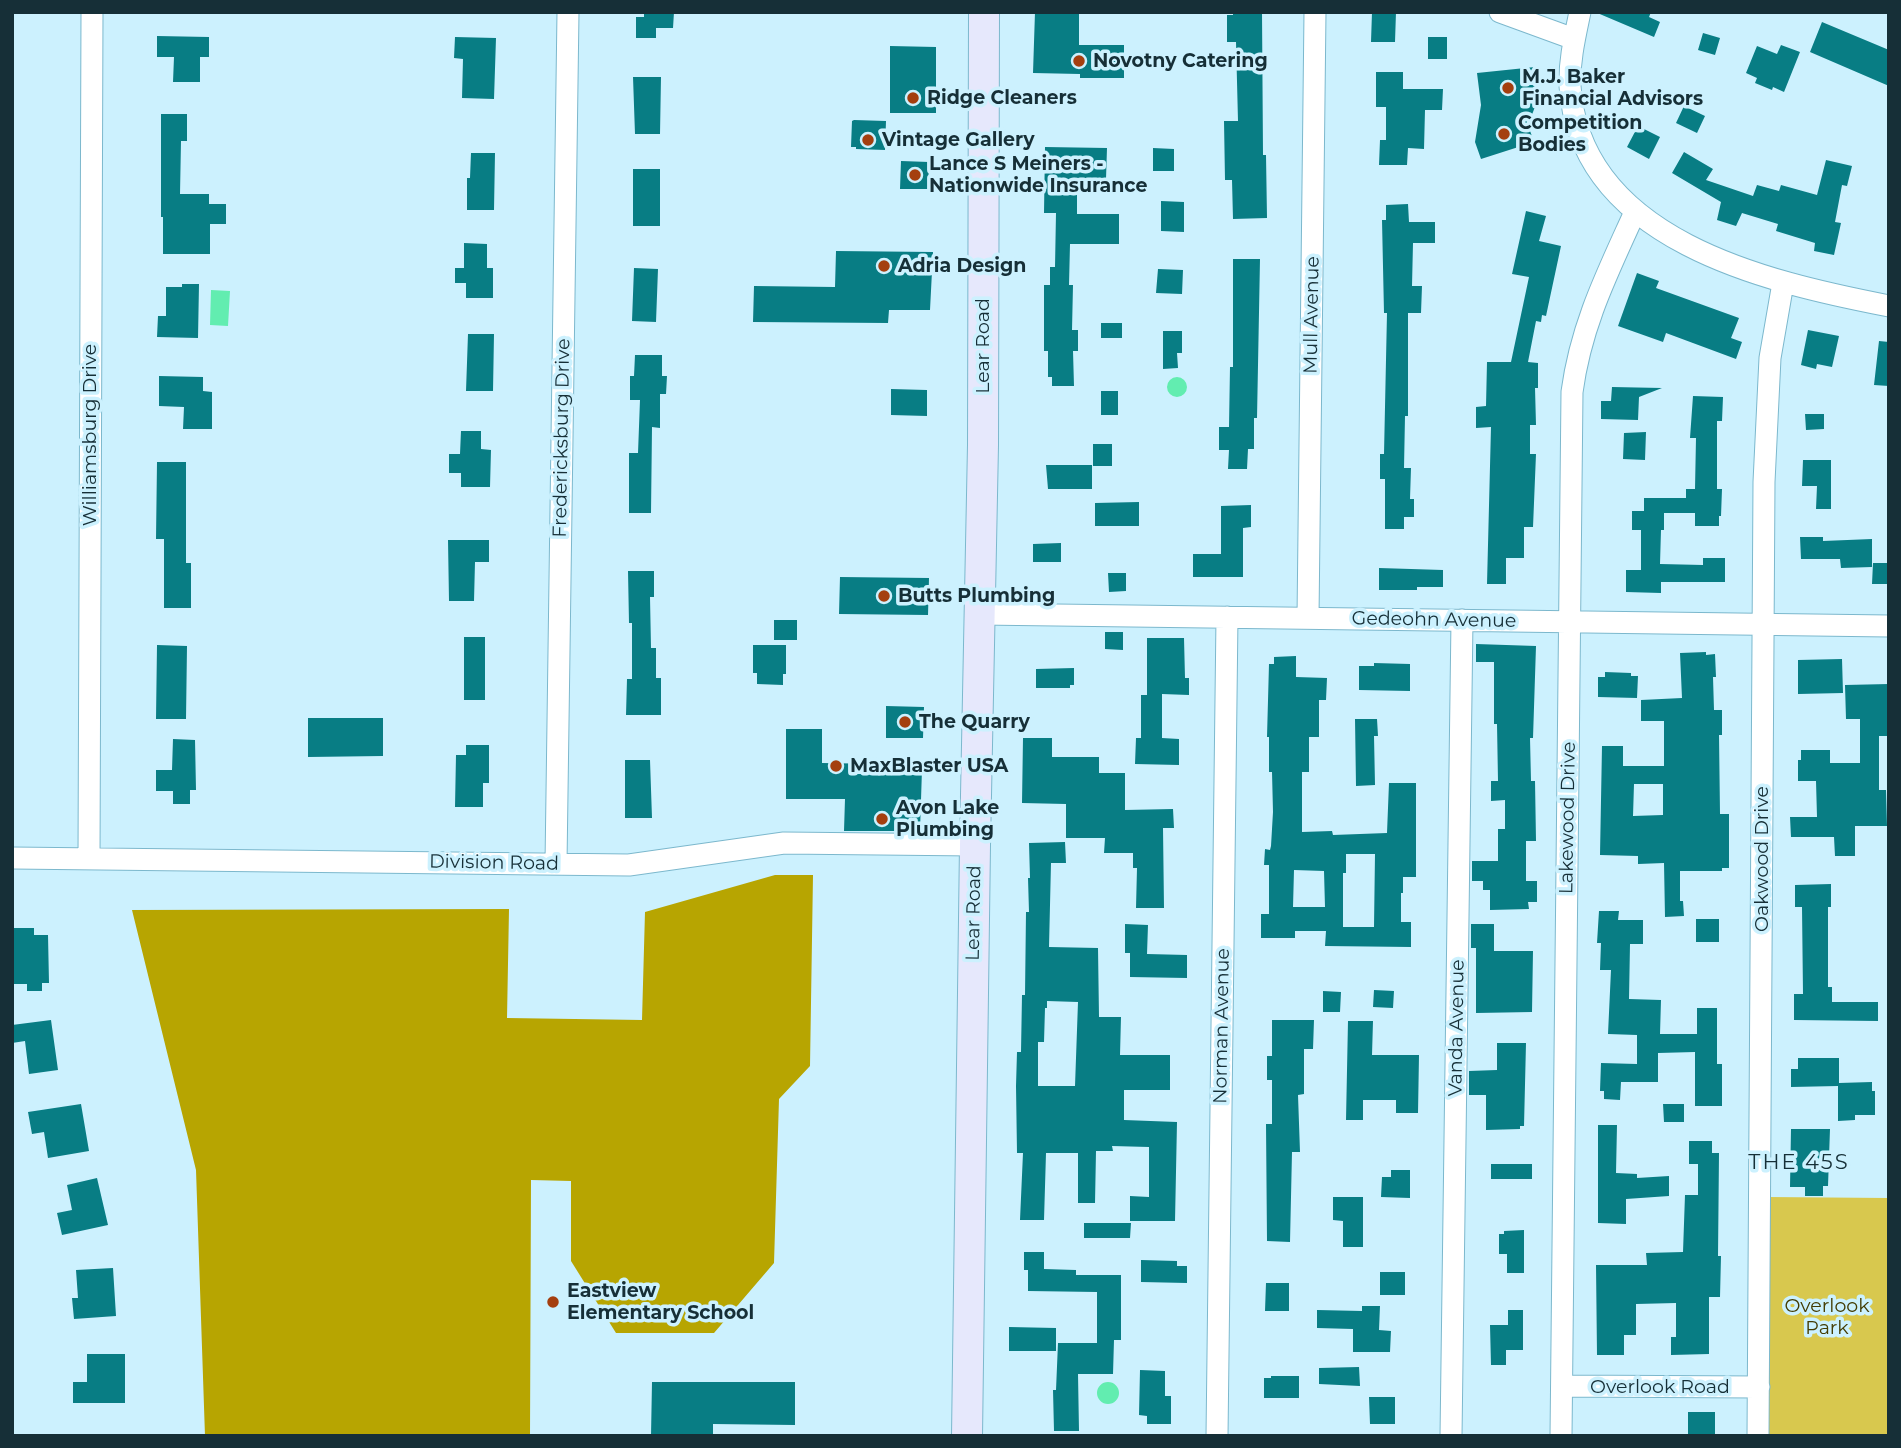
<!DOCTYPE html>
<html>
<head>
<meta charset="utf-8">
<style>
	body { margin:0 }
	#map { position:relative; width:1901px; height:1448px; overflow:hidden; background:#ccf1fe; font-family:Montserrat,sans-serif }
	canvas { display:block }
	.frame { position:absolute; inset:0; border:14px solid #162f37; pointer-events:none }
</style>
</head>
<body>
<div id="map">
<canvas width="1901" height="1448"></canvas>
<div class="frame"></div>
</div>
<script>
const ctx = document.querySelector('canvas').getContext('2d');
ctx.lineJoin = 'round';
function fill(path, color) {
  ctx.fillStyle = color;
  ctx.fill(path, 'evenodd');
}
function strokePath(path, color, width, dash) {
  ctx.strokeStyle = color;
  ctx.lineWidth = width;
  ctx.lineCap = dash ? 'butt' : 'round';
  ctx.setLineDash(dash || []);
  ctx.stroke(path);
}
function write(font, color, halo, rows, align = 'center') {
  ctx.font = font + ' Montserrat,sans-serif';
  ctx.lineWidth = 7;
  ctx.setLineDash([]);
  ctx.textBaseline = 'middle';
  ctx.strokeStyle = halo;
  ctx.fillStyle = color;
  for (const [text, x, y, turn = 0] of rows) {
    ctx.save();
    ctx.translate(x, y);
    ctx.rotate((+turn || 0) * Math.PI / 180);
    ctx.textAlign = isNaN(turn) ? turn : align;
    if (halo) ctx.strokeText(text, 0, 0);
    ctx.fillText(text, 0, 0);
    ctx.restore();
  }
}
fill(new Path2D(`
	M1767,1197L1889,1198V1436H1765Z`), '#d8c84e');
fill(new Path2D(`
	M775,875H813L810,1066L779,1099L774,1263L714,1333H616L571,1261V1181L531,1180L530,1436H205L196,1170L132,910L509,909L507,1018L642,1020L645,912Z`), '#b7a501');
fill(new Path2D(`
	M211,290L230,291L228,326L210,325Z
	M1167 387a10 10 0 1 1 20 0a10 10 0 1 1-20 0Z
	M1097 1393a11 11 0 1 1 22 0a11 11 0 1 1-22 0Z`), '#62edb0');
fill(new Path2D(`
	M644,12H674L673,28H656V38H636V17H644Z
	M1035,12H1079V45H1124V78H1080V74L1033,73Z
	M1233,12H1262L1263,155H1266L1267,218L1233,219L1232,180H1225L1224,121H1238L1236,42H1227V15H1233Z
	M1372,12H1396L1395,42H1371Z
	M1595,12H1651L1649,17L1660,22L1654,37Z
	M1822,22L1889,50V86L1810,52Z
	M1703,33L1720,38L1715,55L1698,50Z
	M157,36L209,37V57H200V82H173L174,57H157Z
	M455,37L496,38L494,99L462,98L463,59L454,58Z
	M1428,37H1447V59H1428Z
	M1781,45L1800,52L1784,92L1773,87L1772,90L1755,83L1757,78L1746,73L1757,46L1777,54Z
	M890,46L936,47V113H890Z
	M1535,67L1538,99L1528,125L1534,142L1481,159L1475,142L1481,105L1477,73Z
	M1376,72H1403V89H1443L1442,110H1425L1424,149L1408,148L1407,165H1379L1380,140H1386V107H1376Z
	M633,77H661L660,134H635Z
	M1684,106L1705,116L1697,133L1676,123Z
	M161,114H187V141H181L180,194H209V204H226V224H210V254H163V217H161Z
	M854,120L886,121L885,150L856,149V147H851L852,121Z
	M1638,126L1660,137L1649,159L1627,147Z
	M1045,147L1107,148L1106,179H1077V214H1119V244H1070L1069,285H1073L1072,330H1078V351H1073L1074,386H1052V377H1048V351H1044V285H1050V267H1055L1056,213H1044Z
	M1153,148L1174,149V171H1153Z
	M1684,152L1713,169L1706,180L1753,196L1757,185L1779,191L1781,185L1817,195L1826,160L1852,166L1847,186L1842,185L1835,222L1841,223L1834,255L1814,251L1815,243L1776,231L1778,224L1742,213L1736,226L1717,220L1721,202L1672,173Z
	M471,153H495L494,210H467V178H470Z
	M901,161L929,162L928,189H900Z
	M633,169H660V226H633Z
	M1161,201L1184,202V232L1161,231Z
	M1408,204L1409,222H1435V243H1413L1412,286H1422L1421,313H1408V416H1405L1404,468H1411L1410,499H1414V517H1404V529H1385V479H1380V454H1384L1387,313H1384L1382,220H1386V205Z
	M1526,211L1546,216L1539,241L1561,246L1546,316L1542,315L1541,322L1536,321L1528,362L1538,363V388H1535L1536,425H1530V454H1536L1533,527H1524V558H1506V584H1487L1491,427L1476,428V407L1486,406L1487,362H1511L1529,277L1512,274Z
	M464,243L487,244V268H493V298H466V283H455V268H464Z
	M836,251L933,252L930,310H889L888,323L753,322L754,286L835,287Z
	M1233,259H1260L1257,418H1254V449H1248L1247,469H1228L1229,450H1219V427H1229L1230,367H1233Z
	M634,268L658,269L656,322L632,321Z
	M1158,269L1183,270L1182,294L1156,293Z
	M1637,273L1659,281L1656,288L1739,318L1731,338L1742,342L1736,359L1666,333L1663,342L1618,326Z
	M182,284H199L198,338L157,337L158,316H166V287H182Z
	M1101,323H1122V338H1101Z
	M1808,330L1839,336L1832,367L1817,364L1816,369L1801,365Z
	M1163,331H1182V353H1177L1178,368L1163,369Z
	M468,334H494L493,391H466Z
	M1879,341L1889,342V386L1874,385Z
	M635,355H662V376H667L666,394H660V428L652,427L651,513H629V453H638L640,400H630V376H634Z
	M159,376L203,377V391L212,392V429H183L184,407L159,406Z
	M1612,387L1662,388L1639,397L1638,420L1601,419V401H1611Z
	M891,389L927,390V416L891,415Z
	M1101,391H1118V415H1101Z
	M1693,396L1723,397L1722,421H1717V489H1722L1721,516H1719V526H1695V513H1664V530H1661L1660,564L1703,565V558H1725V582H1661V593L1626,592V570H1641V530H1632V511H1644V498H1686V489H1695L1696,438H1690Z
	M1805,414H1824V429L1806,430Z
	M461,431H481V449L491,450L490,487H461V473H449V454H460Z
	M1646,432L1645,460L1623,459L1624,433Z
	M1093,444H1112V466H1093Z
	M1803,460H1831V509H1816L1817,486H1802Z
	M157,462H186V563H191V608H164V539H156Z
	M1046,465H1092V489H1048Z
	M1139,502V526H1095V503Z
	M1251,505V527L1243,528V577H1193V554H1221V506Z
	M1800,537H1823V541L1872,539V567L1841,568L1840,559H1801Z
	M448,540H489V562H475L474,601H449Z
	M1061,543V562H1033V544Z
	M1873,563H1889V584H1872Z
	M1379,568L1443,570V587H1417V590H1379Z
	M628,571H654V597H650L651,648H656V678H661V715H626L627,679H632V623H629Z
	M1108,573H1126V591L1109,592Z
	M840,577L929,578L928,615L839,614Z
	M774,620H797V640H774Z
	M1105,632H1123V650L1105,649Z
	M464,637H485V700H464Z
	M1147,638H1184L1185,678H1189V695L1162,694V738L1179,739V765L1135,764L1136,738H1141V695H1147Z
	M1476,644L1536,646L1533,738H1530L1531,781H1535L1536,841H1526V881H1537V902H1528L1529,909L1490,910V890H1483V881H1472V861H1498V829H1505V800L1491,801V781H1498L1497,724H1494V662H1476Z
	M157,645L187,646L186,719H156Z
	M753,645H786V674H783V685L757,684V673H753Z
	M1706,652V655L1715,654L1716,677H1713L1714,710H1722V735H1719L1720,814H1729V868H1722V871H1680V901H1683L1684,916L1665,917L1664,863L1638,864V856L1600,855L1602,746H1623V766H1664V721H1641V700L1682,698L1680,653ZM1634,784H1663V815L1633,816Z
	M1296,656V677L1327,678L1326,700H1319V737H1309V772H1302V832L1332,831L1333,835L1387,833L1389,783H1416V877H1403V893H1401V922H1411V947L1325,946L1326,931H1295V938H1261V914H1269V865H1264L1265,849L1270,850L1271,846L1273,812L1272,772H1269V737H1267L1269,664H1274V657ZM1346,854H1375L1374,927H1343V873H1346ZM1294,870L1324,871L1325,907H1293Z
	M1842,659L1843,693L1798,694V660Z
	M1374,663L1410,664V691L1359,690V666H1374Z
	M1074,668V685H1070V688H1036V669Z
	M1605,672L1631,673V676H1638L1637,698L1598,697V677H1605Z
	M1889,684V736H1879V790H1886L1887,826H1855V856H1835L1834,837H1791L1790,817H1817L1816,781H1798V760H1801V750H1830V763H1860V719H1846L1845,685Z
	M886,706L924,707L923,738H886Z
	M308,718H383V756L308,757Z
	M1355,719H1377L1378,736H1374L1375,785L1356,786Z
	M786,729H822V763L887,764L886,769H922L920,831H844L845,799H786Z
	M1023,738H1052V757H1099V773H1125V810L1173,809L1174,828H1163L1164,908H1136L1137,868H1133V853H1104L1105,838H1066V804L1022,803Z
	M173,739L195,740L196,790H190V804H173V791H156V770H172Z
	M466,745H489V783H483V807H455L456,755H466Z
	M625,760H650L652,818H625Z
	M1065,842L1066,863H1051L1049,947L1098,948L1099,1017H1121L1120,1055H1170V1090H1124V1120L1177,1122L1175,1221H1130V1196L1149,1197V1147L1112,1146L1113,1151H1096L1095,1203H1078V1153H1046L1044,1220H1020L1023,1153H1017L1016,1086L1017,1052H1021L1022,995H1025L1026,912H1029L1028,878H1030L1029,843ZM1047,1001L1078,1002L1075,1086H1038V1042H1044L1045,1008H1047Z
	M1831,884V907H1828V987H1832V1002H1878V1021L1794,1020V994H1803L1802,907H1795V885Z
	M1599,911H1619L1618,920H1643V944H1630L1629,999L1661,1000L1660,1034H1697V1008H1717V1064H1722V1106H1695V1052L1658,1053V1082H1621L1620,1100L1604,1099V1091H1600L1601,1063L1637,1064V1035L1608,1034L1611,970H1600L1601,943H1597Z
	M1696,919H1719V942H1696Z
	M1125,924L1148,925L1147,954L1187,955V978L1130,977V953H1125Z
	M1471,924H1494V951H1533L1532,1012L1476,1013V948H1471Z
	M12,928H34V935H48L49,983H42V991H27V984H13Z
	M1374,990L1394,991L1393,1008L1373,1007Z
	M1323,991L1341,992L1340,1012H1323Z
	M51,1020L58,1070L29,1074L25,1041L12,1043V1025Z
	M1272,1020H1314L1313,1049H1304V1094L1298,1095L1300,1152H1292L1290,1242L1267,1241L1266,1124H1272V1080H1267V1056H1272Z
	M1348,1021H1373L1372,1055H1419L1418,1113H1396V1100H1363V1120H1346Z
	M1497,1043H1526L1524,1126H1520V1129L1486,1130V1095H1469V1071L1497,1070Z
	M1798,1058H1839V1083L1872,1082V1091H1875V1115H1855V1120L1838,1121V1086L1791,1087V1069H1798Z
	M81,1104L89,1151L48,1158L44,1132L32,1134L28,1112Z
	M1663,1104H1684V1122H1664Z
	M1598,1125H1617L1616,1173L1637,1174V1178L1669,1176V1196L1626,1199V1224L1598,1223Z
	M1791,1129H1830L1828,1186H1823V1196H1805V1187H1790Z
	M1689,1141H1712V1153H1719L1718,1256H1721L1720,1297H1709V1354L1671,1355V1337H1676V1303L1636,1304V1335H1624V1355H1597L1596,1265H1647L1646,1253L1683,1252L1685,1195H1698V1164H1689Z
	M1491,1164H1532V1179H1491Z
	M1391,1170H1410V1198L1381,1197L1382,1177H1391Z
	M97,1178L108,1225L62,1235L57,1213L72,1210L67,1185Z
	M1333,1197H1363V1247H1343V1221L1333,1220Z
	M1084,1223H1131L1130,1238H1084Z
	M1524,1230V1273H1507V1254H1499V1234H1504V1231Z
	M1024,1252H1044V1269L1076,1270V1275H1121V1340H1114L1113,1374H1078L1079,1431H1054L1053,1390H1056L1058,1343H1097V1292L1028,1291V1270H1024Z
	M1141,1260L1177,1261V1266H1187V1283L1141,1282Z
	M113,1268L116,1316L74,1319L72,1298H78L76,1270Z
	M1380,1272H1405V1295H1380Z
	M1266,1283H1289V1311H1265Z
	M1362,1306H1380L1379,1330L1391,1331L1390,1352H1353V1329L1317,1328V1310L1362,1311Z
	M1508,1310H1523V1350H1506V1365H1491L1490,1325H1508Z
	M1009,1327L1056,1328V1351H1009Z
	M87,1354H125V1403H73V1382H87Z
	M1359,1367L1360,1386L1319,1384V1368Z
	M1140,1370L1165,1371V1396H1171V1424H1147V1416L1139,1415Z
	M1271,1376H1299V1398H1264V1378H1271Z
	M652,1382H795V1425L713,1424V1436H651Z
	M1369,1397H1395V1424H1370Z
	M1688,1412H1715V1436H1688Z`), '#087d84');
const street = new Path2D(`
	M1500,12L1574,39
	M1580,12C1575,36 1569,61 1570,86C1580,240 1766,282 1889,306
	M980,614L1889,626
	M1308,618L1315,12
	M12,858L629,865L784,843L975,845
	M89,858L92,12
	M556,864L568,12
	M1562,1386L1759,1387
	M1217,1436L1227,617
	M1451,1436L1462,620
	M1561,1436L1572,392C1581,325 1607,274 1635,212
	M1758,1436L1764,482L1770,358L1783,283`);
const secondary = new Path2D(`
	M967,1436L975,845L983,445L984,12`);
strokePath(street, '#7cb8cd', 23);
strokePath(secondary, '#7cb8cd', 32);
strokePath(street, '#fff', 21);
strokePath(secondary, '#e6e8fc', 30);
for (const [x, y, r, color] of [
	[1079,61,7,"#a43f0f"],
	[1508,88,7,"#a43f0f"],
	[913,98,7,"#a43f0f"],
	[1504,134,7,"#a43f0f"],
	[868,140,7,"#a43f0f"],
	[915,175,7,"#a43f0f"],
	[884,266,7,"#a43f0f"],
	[884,596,7,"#a43f0f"],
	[905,722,7,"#a43f0f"],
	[836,766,7,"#a43f0f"],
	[882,819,7,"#a43f0f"],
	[553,1302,7,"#a43f0f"]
]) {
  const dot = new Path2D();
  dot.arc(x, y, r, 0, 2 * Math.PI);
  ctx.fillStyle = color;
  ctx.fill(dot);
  strokePath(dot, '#ccf1fe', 2.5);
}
write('bold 19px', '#162f37', '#ccf1fe', [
	["Novotny Catering",1093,61],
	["M.J. Baker",1522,77],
	["Financial Advisors",1522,99],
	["Ridge Cleaners",927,98],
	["Competition",1518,123],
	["Bodies",1518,145],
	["Vintage Gallery",882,140],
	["Lance S Meiners -",929,164],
	["Nationwide Insurance",929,186],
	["Adria Design",898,266],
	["Butts Plumbing",898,596],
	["The Quarry",919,722],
	["MaxBlaster USA",850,766],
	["Avon Lake",896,808],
	["Plumbing",896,830],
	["Eastview",567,1291],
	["Elementary School",567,1313]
], 'left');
write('19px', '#162f37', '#ccf1fe', [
	["Mull Avenue",1312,315,-89],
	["Lear Road",983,346,-90],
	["Williamsburg Drive",90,435,-90],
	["Fredericksburg Drive",562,438,-89],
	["Gedeohn Avenue",1434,620,1],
	["Lakewood Drive",1568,818,-89],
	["Oakwood Drive",1762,859,-90],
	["Division Road",494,863,1],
	["Lear Road",974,913,-89],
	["Norman Avenue",1222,1026,-89],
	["Vanda Avenue",1457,1028,-89],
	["Overlook Road",1660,1387]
]);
write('19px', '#433c03', '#ccf1fe', [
	["Overlook",1827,1306],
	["Park",1827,1328]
]);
ctx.letterSpacing = '2px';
write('21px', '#162f37', '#ccf1fe', [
	["THE 45S",1799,1163]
]);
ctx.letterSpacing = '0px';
</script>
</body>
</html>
